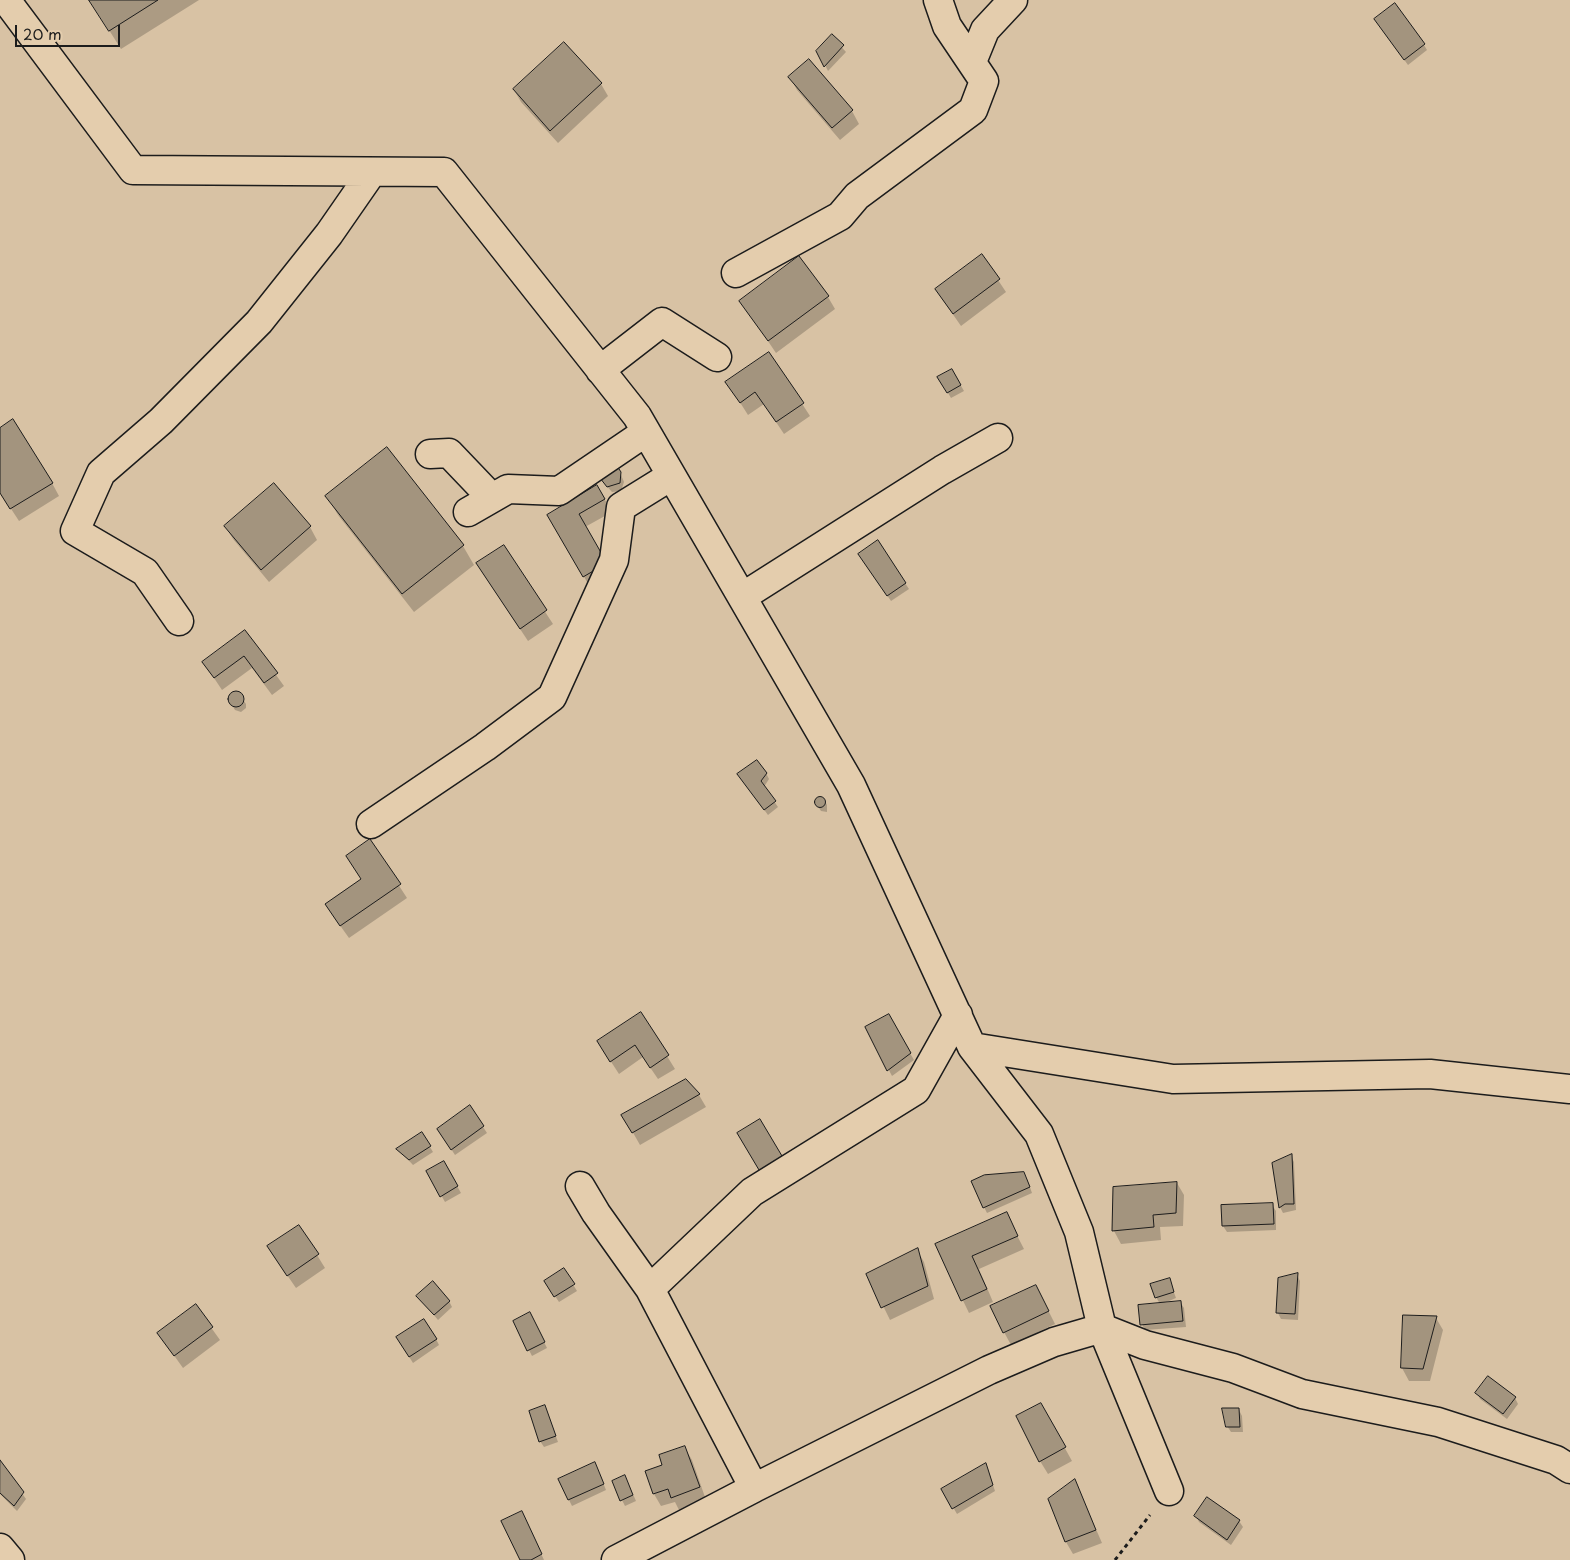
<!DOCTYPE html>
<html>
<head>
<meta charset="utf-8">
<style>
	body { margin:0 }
	#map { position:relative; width:1570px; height:1560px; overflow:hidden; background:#d8c2a4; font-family:"Playpen Sans",sans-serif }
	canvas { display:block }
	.scale { position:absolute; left:15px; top:25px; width:105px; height:22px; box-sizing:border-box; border:2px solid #1c1c1c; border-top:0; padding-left:6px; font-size:15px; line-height:18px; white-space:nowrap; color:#1c1c1c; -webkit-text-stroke:4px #e4cdad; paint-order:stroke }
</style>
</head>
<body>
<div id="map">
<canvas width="1570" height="1560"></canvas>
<div class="scale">20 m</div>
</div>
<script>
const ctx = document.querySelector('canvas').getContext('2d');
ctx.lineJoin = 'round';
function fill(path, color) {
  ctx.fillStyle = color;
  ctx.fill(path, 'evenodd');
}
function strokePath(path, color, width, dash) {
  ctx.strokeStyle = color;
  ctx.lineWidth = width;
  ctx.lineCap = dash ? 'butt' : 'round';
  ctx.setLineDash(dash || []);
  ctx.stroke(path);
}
fill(new Path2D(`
	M90,0H199L121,49Z
	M1379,25L1424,45L1427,50L1408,65Z
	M832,36L846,52L828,71L818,51Z
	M790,77L852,111L859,124L840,140L797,90Z
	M601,84L608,96L558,143L521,102L514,90Z
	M982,256L1006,292L961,326L936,290Z
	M828,297L835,309L776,353L741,301Z
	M769,353L810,416L784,434L764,404L748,415L727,382Z
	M952,370L964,391L951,398L939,378Z
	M0,429L52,483L59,496L19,521L0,492Z
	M619,470L624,482L621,491L612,492L603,482Z
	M274,485L310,527L317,540L269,582L233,539L226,527Z
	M597,486L612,512L585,527L613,576L591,589L549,515Z
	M327,496L463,546L474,565L414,612L338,515Z
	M503,547L553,624L528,641L485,576Z
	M863,560L905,583L909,589L891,601Z
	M245,632L284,686L272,695L252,668L222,690L204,663Z
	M234,693L242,698L246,704V708L241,712L235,710L229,700Z
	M766,773L769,779L764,787L778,807L768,815L742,780Z
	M818,798L824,799L827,805V812L821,811L817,805Z
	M370,841L407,898L349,938L334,917L362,880Z
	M641,1014L675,1069L658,1079L643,1057L619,1074L606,1054Z
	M888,1015L914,1060L892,1076L867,1028Z
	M685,1080L699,1095L706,1107L640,1145L623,1115Z
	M470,1107L487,1133L455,1155L442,1135Z
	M422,1134L433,1152L413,1165L398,1149Z
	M1291,1156L1294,1162L1296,1210L1283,1213L1280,1207Z
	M444,1163L461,1193L445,1202L428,1172Z
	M1027,1179L1032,1193L987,1213L984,1207Z
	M1177,1183L1184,1195L1183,1226L1160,1227L1161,1240L1121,1244L1114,1231V1188Z
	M1272,1205L1276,1211V1230L1227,1232L1223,1226Z
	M1006,1214L1024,1249L979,1269L993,1302L969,1313L936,1245Z
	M299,1226L325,1268L296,1288L276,1259Z
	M917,1250L924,1262L934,1299L890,1320L868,1275Z
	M564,1270L577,1291L559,1302L549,1287Z
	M1297,1275L1300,1281L1298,1320L1281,1319L1278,1313Z
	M1169,1279L1176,1298L1162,1304L1180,1302L1184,1308L1186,1327L1145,1330L1142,1324L1160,1304L1156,1297Z
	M1036,1286L1055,1324L1011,1345L1004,1332Z
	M418,1296L449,1301L452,1307L438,1320Z
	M195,1305L220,1340L183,1368L158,1333Z
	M1436,1318L1443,1330L1430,1381H1409L1402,1368Z
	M533,1320L547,1348L532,1356L529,1350Z
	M436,1339L439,1345L413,1363L401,1344Z
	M1477,1393L1515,1398L1518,1404L1507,1419L1480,1399Z
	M1041,1405L1072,1461L1048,1474L1040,1461Z
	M545,1407L558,1442L544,1447L540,1441Z
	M1239,1410L1242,1416L1243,1432H1231L1227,1426Z
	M685,1448L692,1460L706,1500L679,1510L675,1502L661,1506L654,1494L664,1466Z
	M0,1462L26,1499L17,1511L0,1494Z
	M986,1464L995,1491L957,1514L943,1490Z
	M598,1470L606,1490L572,1506L559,1480Z
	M1075,1481L1102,1543L1073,1554L1066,1542Z
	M628,1483L636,1501L625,1506L622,1500Z
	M1208,1499L1239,1521L1243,1527L1231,1545L1199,1522L1196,1516Z
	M525,1518L544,1560H521Z`), '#0003');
const building = new Path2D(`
	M89,0H158L109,31Z
	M1395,3L1425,44L1404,60L1374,19Z
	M832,34L844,45L824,67L816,51Z
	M564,42L602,83L550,131L513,89Z
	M809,59L853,110L832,128L788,77Z
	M982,254L1000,279L953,314L935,289Z
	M799,256L829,296L768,341L739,301Z
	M769,352L804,403L776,422L755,392L740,403L725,382Z
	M952,369L961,385L947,393L937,377Z
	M13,419L53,483L10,509L0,493V428Z
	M387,447L464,545L402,594L325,496Z
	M617,466L621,472L620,483L607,487L600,478Z
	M274,483L311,526L261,570L224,526Z
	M597,485L605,499L579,514L607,563L583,577L547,515Z
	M878,540L906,583L887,596L858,554Z
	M504,545L547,610L520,629L476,563Z
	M245,630L278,673L264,683L244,656L214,678L202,662Z
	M228 699a8 8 0 1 1 16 0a8 8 0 1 1-16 0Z
	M757,760L767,773L761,781L776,801L764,810L737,774Z
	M814.5 802a5.5 5.5 0 1 1 11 0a5.5 5.5 0 1 1-11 0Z
	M370,839L401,884L340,926L325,904L361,879L346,856Z
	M641,1012L669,1055L650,1068L635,1045L610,1062L597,1041Z
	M889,1014L911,1053L887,1071L865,1027Z
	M686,1079L700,1094L632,1133L621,1115Z
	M470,1105L484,1126L451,1150L437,1129Z
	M760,1119L785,1161L762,1175L737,1133Z
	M422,1132L431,1146L409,1160L396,1149Z
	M1292,1154L1294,1204H1285L1279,1208L1272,1163Z
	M444,1161L458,1186L440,1197L426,1171Z
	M1024,1172L1030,1187L983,1208L971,1181L984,1175Z
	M1177,1182L1176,1213L1153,1215L1154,1227L1112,1231L1113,1187Z
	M1273,1203L1274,1224L1222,1226L1221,1205Z
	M1007,1212L1018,1236L972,1256L987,1289L961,1301L935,1244Z
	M299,1225L319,1254L287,1276L267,1246Z
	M918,1248L928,1286L881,1308L866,1274Z
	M564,1268L575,1284L554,1297L544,1281Z
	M1298,1273L1295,1314L1276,1313L1278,1278Z
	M1170,1278L1174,1292L1155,1298L1150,1284Z
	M433,1281L450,1301L434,1315L416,1296Z
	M1036,1285L1049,1311L1003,1333L990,1306Z
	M1181,1301L1183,1321L1140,1325L1138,1305Z
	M196,1304L213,1327L174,1356L157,1333Z
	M530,1312L545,1342L527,1351L513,1321Z
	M1403,1315L1437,1316L1423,1369L1401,1368Z
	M424,1319L437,1339L409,1357L396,1337Z
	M1488,1376L1516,1397L1503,1414L1475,1393Z
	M1041,1403L1066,1447L1039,1462L1016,1416Z
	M545,1405L556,1436L539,1442L529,1411Z
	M1222,1408H1239L1240,1427H1226Z
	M685,1446L700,1487L671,1498L668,1489L653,1494L645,1471L662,1465L659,1455Z
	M0,1460L24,1492L14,1506L0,1493Z
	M595,1462L604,1484L568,1500L558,1479Z
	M986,1463L993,1485L952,1509L941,1489Z
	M625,1475L633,1495L620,1501L612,1481Z
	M1075,1479L1096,1530L1065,1542L1048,1499Z
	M1207,1497L1240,1520L1227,1540L1194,1516Z
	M522,1511L542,1554L531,1560H520L501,1521Z`);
fill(building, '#a3947e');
strokePath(building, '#1c1c1c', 1);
const minor = new Path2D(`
	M6,0L133,170L444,172L637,416L851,785L972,1047L1173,1079L1430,1074L1570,1089
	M972,62L985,30L1013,0
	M736,273L840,216L857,196L973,110L984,81L947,26L938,0
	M600,370L662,322L717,357
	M430,454L449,453L492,498
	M468,512L508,489L559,491L646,432
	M742,597L942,470L998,438
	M179,621L145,572L75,531L101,473L161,421L259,322L329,234L372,172
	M371,824L485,747L552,697L614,560L621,507L671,476
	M580,1186L596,1213L650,1289L754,1488L989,1370L1054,1342L1102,1328L1079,1232L1039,1134L972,1047
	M650,1289L752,1192L916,1090L958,1015
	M1169,1491L1102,1328L1145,1345L1233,1368L1302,1394L1438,1422L1556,1460L1570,1469
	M0,1548L10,1560
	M616,1560L754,1488`);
strokePath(minor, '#1c1c1c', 31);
strokePath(new Path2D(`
	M1115,1560L1150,1515`), '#1c1c1c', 3, [4, 4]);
strokePath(minor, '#e4cdad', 28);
</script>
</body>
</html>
